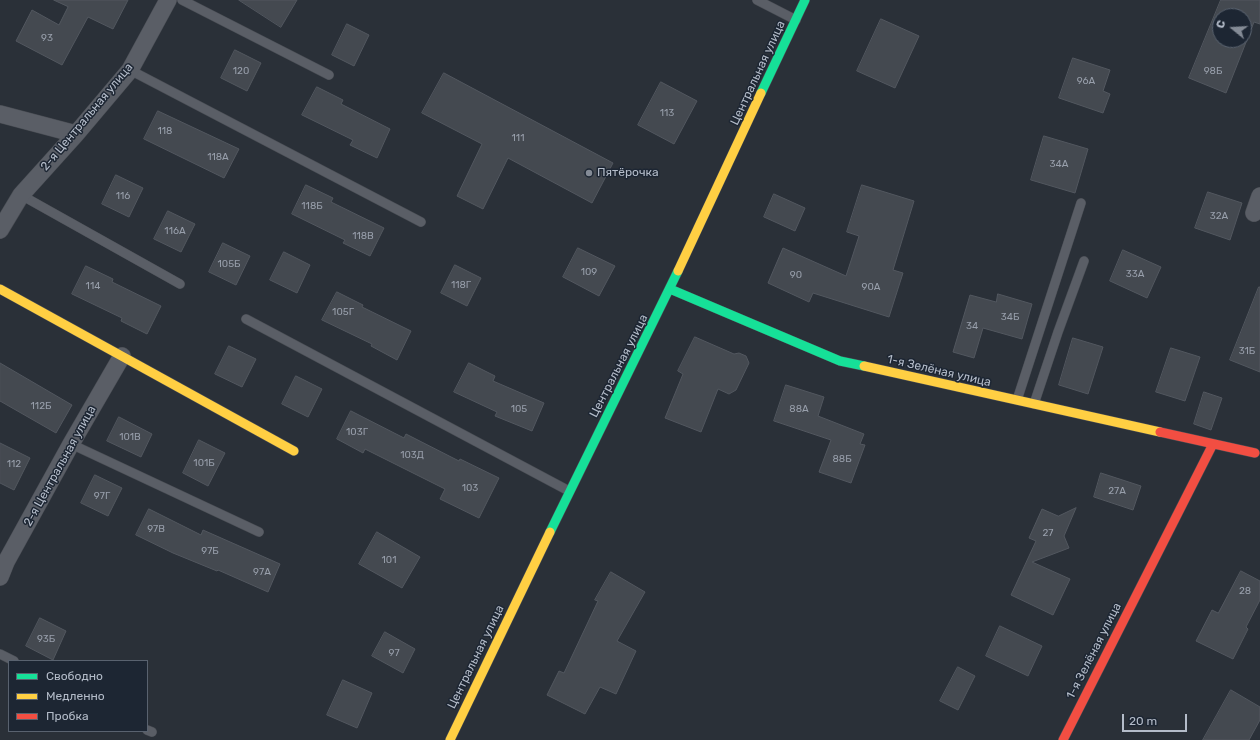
<!DOCTYPE html>
<html>
<head>
<meta charset="utf-8">
<style>
	body { margin:0 }
	#map { position:relative; width:1260px; height:740px; overflow:hidden; background:#2a3038; font-family:Rubik,sans-serif }
	canvas { display:block }
	.legend { position:absolute; left:8px; top:660px; width:140px; height:72px; box-sizing:border-box; background:#1d2633; border:1px solid #59626f; margin:0; padding:5px 7px; list-style:none; font-size:12px; color:#b4bcc9 }
	.legend li { display:flex; align-items:center; gap:8px; height:20px }
	.legend b { width:20px; border:1px solid #59626f }
	.north { position:absolute; left:1212px; top:8px; width:40px; height:40px; box-sizing:border-box; background:#1d2633; border:1px solid #59626f; border-radius:50%; rotate:288deg; font-size:11px; font-weight:700; line-height:16px; text-align:center; color:#b4bcc9 }
	.north::after { content:''; display:block; margin:auto; width:14px; height:18px; background:#848b96; clip-path:polygon(50% 0,100% 100%,50% 72%,0 100%) }
	.scale { position:absolute; left:1122px; top:714px; width:65px; height:18px; box-sizing:border-box; border:2px solid #b4bcc9; border-top:0; padding-left:5px; font-size:12px; line-height:14px; white-space:nowrap; color:#b4bcc9; -webkit-text-stroke:3px #1d2633; paint-order:stroke }
</style>
</head>
<body>
<div id="map">
<canvas width="1260" height="740"></canvas>
<ul class="legend">
<li><b style="height:5px;background:#16e098"></b>Свободно</li>
<li><b style="height:5px;background:#ffcf43"></b>Медленно</li>
<li><b style="height:5px;background:#f24e42"></b>Пробка</li>
</ul>
<div class="north">С</div>
<div class="scale">20 m</div>
</div>
<script>
const ctx = document.querySelector('canvas').getContext('2d');
ctx.lineJoin = 'round';
function fill(path, color) {
  ctx.fillStyle = color;
  ctx.fill(path, 'evenodd');
}
function strokePath(path, color, width, dash) {
  ctx.strokeStyle = color;
  ctx.lineWidth = width;
  ctx.lineCap = dash ? 'butt' : 'round';
  ctx.setLineDash(dash || []);
  ctx.stroke(path);
}
function write(font, color, halo, rows, align = 'center') {
  ctx.font = font + ' Rubik,sans-serif';
  ctx.lineWidth = 3;
  ctx.setLineDash([]);
  ctx.textBaseline = 'middle';
  ctx.strokeStyle = halo;
  ctx.fillStyle = color;
  for (const [text, x, y, turn = 0] of rows) {
    ctx.save();
    ctx.translate(x, y);
    ctx.rotate((+turn || 0) * Math.PI / 180);
    ctx.textAlign = isNaN(turn) ? turn : align;
    if (halo) ctx.strokeText(text, 0, 0);
    ctx.fillText(text, 0, 0);
    ctx.restore();
  }
}
const building = new Path2D(`
	M54,0H128L113,29L88,17L62,65L16,41L32,10L59,25L68,7Z
	M239,0H297L281,27Z
	M1221,0H1260V24L1254,22L1226,93L1189,78ZM1220,16H1244V40H1220Z
	M881,19L919,36L895,88L857,71Z
	M347,24L369,35L354,66L332,55Z
	M235,50L261,63L247,91L221,78Z
	M1073,58L1110,70L1103,91L1110,94L1103,113L1059,98Z
	M444,73L613,163L592,203L508,158L483,209L457,196L482,144L422,113Z
	M661,82L697,101L674,144L638,125Z
	M317,87L343,100L341,104L390,129L377,158L350,145L353,140L302,115Z
	M158,111L239,149L224,178L144,139Z
	M1044,136L1088,149L1075,193L1031,180Z
	M116,175L143,188L129,217L102,204Z
	M306,185L333,198L331,202L384,228L370,256L343,243L345,240L292,214Z
	M862,185L914,201L893,270L903,273L889,317L813,293L809,302L768,283L783,248L846,276L859,236L847,232Z
	M1208,192L1242,203L1230,240L1195,228Z
	M774,194L805,208L795,231L764,217Z
	M168,211L195,224L181,252L154,239Z
	M223,243L250,256L236,285L209,272Z
	M578,248L615,266L599,296L563,277Z
	M1123,250L1161,267L1147,298L1110,281Z
	M284,252L310,265L297,293L270,280Z
	M455,265L481,278L467,306L441,293Z
	M86,266L113,279L112,282L161,306L147,334L121,321L122,318L72,294Z
	M1259,287H1260V372L1230,360Z
	M337,292L363,305L362,307L411,331L397,360L371,346L372,344L322,320Z
	M998,294L1032,304L1022,339L983,328L974,358L953,352L970,295L996,302Z
	M695,337L734,354L739,353L746,356L749,363L736,390L729,394L718,389L701,432L665,418L683,374L678,371Z
	M1073,338L1103,347L1088,394L1059,385Z
	M229,346L256,359L242,387L215,374Z
	M1171,348L1200,357L1185,401L1156,392Z
	M0,363L72,405L56,433L0,401Z
	M469,363L495,376L493,381L544,403L532,431L495,416L497,412L454,392Z
	M296,376L322,389L308,417L282,404Z
	M786,385L824,397L818,416L864,434L860,444L865,445L851,483L819,472L831,440L774,421Z
	M1204,392L1222,398L1211,430L1194,424Z
	M351,411L404,438L406,434L459,461L460,459L499,478L479,518L440,499L445,489L365,449L363,453L337,439Z
	M119,417L152,434L141,457L107,441Z
	M199,440L225,453L208,486L183,473Z
	M0,443L30,458L14,490L0,483Z
	M1101,473L1141,486L1133,510L1094,497Z
	M95,475L122,488L108,516L81,503Z
	M1076,508L1064,536L1069,548L1032,562L1070,579L1053,615L1011,595L1036,541L1029,538L1042,509L1058,516Z
	M149,509L201,535L203,530L280,564L268,592L218,570L217,571L173,553L136,535Z
	M377,532L420,557L402,588L359,564Z
	M1241,571L1260,581V600L1246,627L1248,629L1233,659L1196,641L1212,610L1218,613Z
	M611,572L645,592L617,641L636,651L616,694L600,687L585,714L547,695L559,671L564,673L598,601L595,600Z
	M40,618L66,631L53,660L26,646Z
	M1000,626L1042,646L1028,676L986,656Z
	M385,632L415,649L403,673L372,656Z
	M958,667L975,676L958,710L940,701Z
	M343,680L372,693L357,728L327,715Z
	M1231,690L1260,707V720L1249,740H1203Z`);
fill(building, '#444950');
strokePath(building, '#52575f', 1);
const lane = new Path2D(`
	M182,0L329,75
	M757,0L796,20
	M130,70L421,222
	M21,195L180,284
	M246,319L569,491
	M1017,400L1081,203
	M1034,404L1058,332L1084,261
	M71,444L259,532
	M0,654L14,661
	M147,730L152,732`);
const street = new Path2D(`
	M0,114L76,134
	M1254,213L1260,196
	M0,230L21,195L76,134L130,70L168,0
	M0,577L6,562L71,444L122,356`);
const fast = new Path2D(`
	M761,93L805,0
	M670,289L840,361L864,366
	M550,532L678,271`);
const slow = new Path2D(`
	M678,271L761,93
	M0,289L294,451
	M864,366L1160,432
	M450,740L550,532`);
const jam = new Path2D(`
	M1160,432L1255,453
	M1063,740L1213,444`);
strokePath(lane, '#484c53', 10);
strokePath(street, '#484c53', 18);
strokePath(fast, '#484c53', 10);
strokePath(slow, '#484c53', 10);
strokePath(jam, '#484c53', 10);
strokePath(lane, '#5a5e66', 9);
strokePath(street, '#5a5e66', 17);
strokePath(fast, '#16e098', 9);
strokePath(slow, '#ffcf43', 9);
strokePath(jam, '#f24e42', 9);
for (const [x, y, r, color] of [
	[589,173,4,"#848b96"]
]) {
  const dot = new Path2D();
  dot.arc(x, y, r, 0, 2 * Math.PI);
  ctx.fillStyle = color;
  ctx.fill(dot);
  strokePath(dot, '#1d2633', 1.5);
}
write('10px', '#989fab', null, [
	["93",47,38],
	["120",241,71],
	["98Б",1213,71],
	["96А",1086,81],
	["113",667,113],
	["118",165,131],
	["111",518,138],
	["118А",218,157],
	["34А",1059,164],
	["116",123,196],
	["118Б",312,206],
	["32А",1219,216],
	["116А",175,231],
	["118В",363,236],
	["105Б",229,264],
	["109",589,272],
	["33А",1135,274],
	["90",796,275],
	["118Г",461,285],
	["114",93,286],
	["90А",871,287],
	["105Г",343,312],
	["34Б",1010,317],
	["34",972,326],
	["31Б",1247,351],
	["112Б",41,406],
	["105",519,409],
	["88А",799,409],
	["103Г",357,432],
	["101В",130,437],
	["103Д",412,455],
	["88Б",842,459],
	["101Б",204,463],
	["112",14,464],
	["103",470,488],
	["27А",1117,491],
	["97Г",102,496],
	["97В",156,529],
	["27",1048,533],
	["97Б",210,551],
	["101",389,560],
	["97А",262,572],
	["28",1245,591],
	["93Б",46,639],
	["97",394,653]
]);
write('12px', '#b4bcc9', '#1d2633', [
	["Центральная улица",758,73,-65],
	["2-я Центральная улица",87,117,-50],
	["Центральная улица",619,366,-63],
	["1-я Зелёная улица",939,371,13],
	["2-я Центральная улица",60,466,-61],
	["1-я Зелёная улица",1094,651,-63],
	["Центральная улица",476,657,-64]
]);
write('12px', '#b4bcc9', '#1d2633', [
	["Пятёрочка",597,173]
], 'left');
</script>
</body>
</html>
